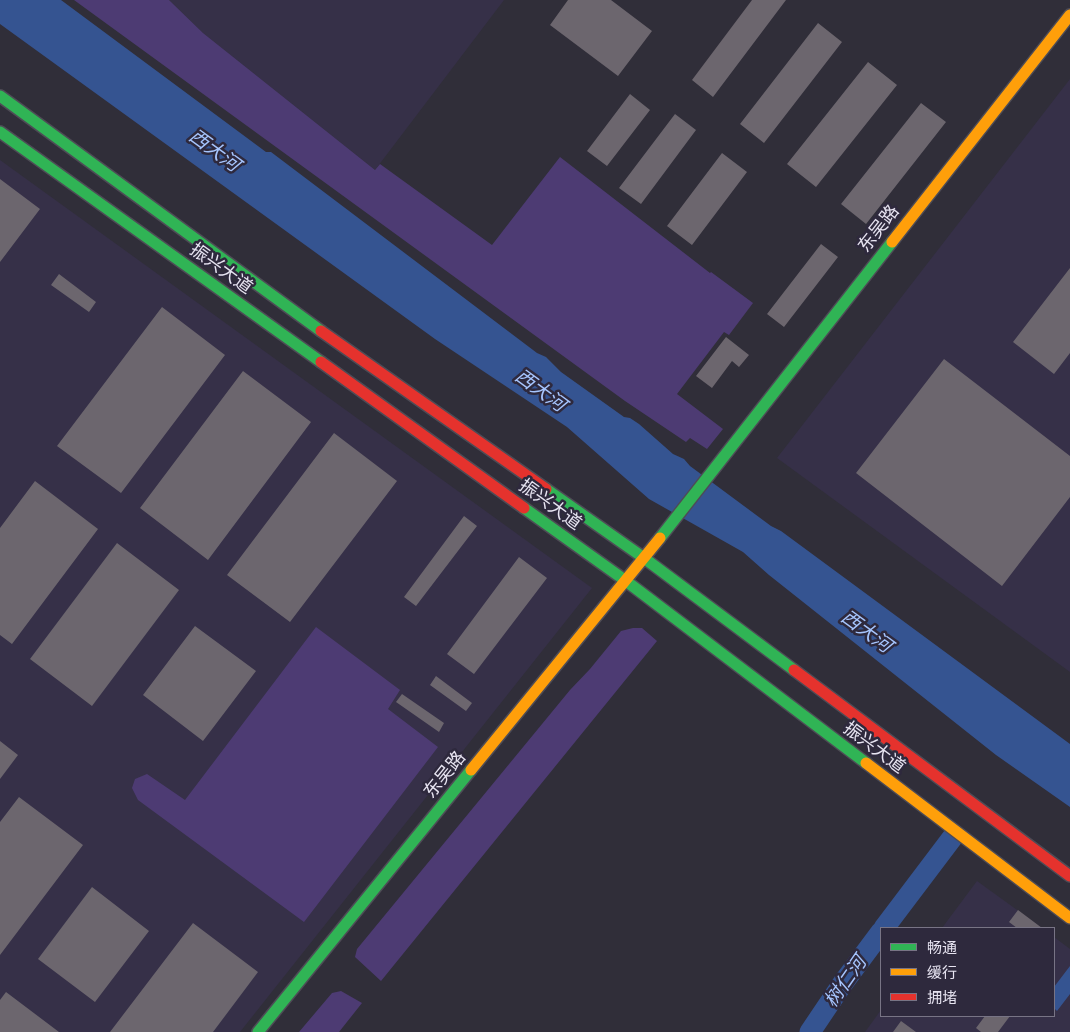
<!DOCTYPE html>
<html>
<head>
<meta charset="utf-8">
<style>
	body { margin:0 }
	#map { position:relative; width:1070px; height:1032px; overflow:hidden; background:#302e39; font-family:"Noto Sans","Noto Sans SC",sans-serif }
	canvas { display:block }
	.legend { position:absolute; left:880px; top:927px; width:175px; height:90px; box-sizing:border-box; background:#2e293d; border:1px solid #787485; margin:0; padding:6px 9px; list-style:none; font-size:15px; color:#e7e4f1 }
	.legend li { display:flex; align-items:center; gap:10px; height:25px }
	.legend b { width:25px; border:1px solid #787485 }
</style>
</head>
<body>
<div id="map">
<canvas width="1070" height="1032"></canvas>
<ul class="legend">
<li><b style="height:6px;background:#30b455"></b>畅通</li>
<li><b style="height:6px;background:#ff9f0a"></b>缓行</li>
<li><b style="height:6px;background:#e5322d"></b>拥堵</li>
</ul>
</div>
<script>
const ctx = document.querySelector('canvas').getContext('2d');
ctx.lineJoin = 'round';
function fill(path, color) {
  ctx.fillStyle = color;
  ctx.fill(path, 'evenodd');
}
function strokePath(path, color, width, dash) {
  ctx.strokeStyle = color;
  ctx.lineWidth = width;
  ctx.lineCap = dash ? 'butt' : 'round';
  ctx.setLineDash(dash || []);
  ctx.stroke(path);
}
function write(font, color, halo, rows, align = 'center') {
  ctx.font = font + ' "Noto Sans","Noto Sans SC",sans-serif';
  ctx.lineWidth = 5;
  ctx.setLineDash([]);
  ctx.textBaseline = 'middle';
  ctx.strokeStyle = halo;
  ctx.fillStyle = color;
  for (const [text, x, y, turn = 0] of rows) {
    ctx.save();
    ctx.translate(x, y);
    ctx.rotate((+turn || 0) * Math.PI / 180);
    ctx.textAlign = isNaN(turn) ? turn : align;
    if (halo) ctx.strokeText(text, 0, 0);
    ctx.fillText(text, 0, 0);
    ctx.restore();
  }
}
fill(new Path2D(`
	M169,0H504L375,170L203,33Z
	M1070,79V672L777,458Z
	M0,160L592,588L240,1032H0Z
	M977,881L1042,928H942Z
	M1054,937L1070,949V1032H865L881,1010V1016H1054Z`), '#363048');
fill(new Path2D(`
	M74,0H169L203,33L375,170L380,164L492,245L560,157L710,273L711,272L753,303L729,335L724,332L677,394L723,429L707,449L690,438L686,442L625,401Z
	M316,627L400,690L388,709L438,747L304,922L138,800L132,788L135,779L147,774L185,800Z
	M633,628H642L657,641L381,981L355,957L357,949L570,690L590,669L621,631Z
	M341,991L362,1003L339,1032H299L332,993Z`), '#4d3b73');
fill(new Path2D(`
	M0,0H61L266,152H271L537,353L546,357L561,372L624,417L630,418L639,424L673,454L684,459L690,466L771,526L781,531L1070,744V807L996,755L769,575L743,552L649,499L567,427L435,339L0,24Z
	M1070,966V994L1057,1011L1054,1008V987Z`), '#355491');
strokePath(new Path2D(`
	M884,928L952,838
	M810,1032L843,983L881,932`), '#355491', 21);
fill(new Path2D(`
	M568,0H611L652,31L618,76L550,25Z
	M752,0H786L713,97L692,80Z
	M818,23L842,42L764,143L740,124Z
	M868,62L897,85L816,187L787,164Z
	M630,94L650,110L607,166L587,151Z
	M921,103L946,122L866,224L841,204Z
	M675,114L696,130L641,204L619,188Z
	M722,153L747,172L692,245L667,226Z
	M0,179L40,209L0,262Z
	M821,244L838,257L784,327L767,314Z
	M1070,268V353L1054,374L1013,342Z
	M59,274L96,302L89,312L51,285Z
	M162,307L225,355L121,493L57,446Z
	M726,337L749,355L739,367L732,361L712,388L696,376Z
	M944,359L1070,456V497L1002,586L856,473Z
	M243,371L311,422L208,560L140,508Z
	M334,433L397,481L290,622L227,575Z
	M35,481L98,529L12,644L0,635V528Z
	M464,516L477,526L416,606L404,597Z
	M117,543L179,590L92,706L30,659Z
	M519,557L547,578L474,674L447,654Z
	M195,626L256,671L203,741L143,695Z
	M436,676L472,703L466,711L430,685Z
	M402,694L444,723L439,732L396,702Z
	M0,741L18,755L0,779Z
	M19,797L83,845L0,955V822Z
	M92,887L149,931L95,1002L38,959Z
	M1018,910L1042,928H1017L1009,922Z
	M193,923L258,972L213,1032H110Z
	M6,992L59,1032H0V1000Z
	M985,1016H1010L998,1032H981L976,1028Z
	M901,1021L916,1032H893Z`), '#6c666e');
const fast = new Path2D(`
	M0,96L321,331
	M0,132L321,362
	M546,489L644,558L794,670
	M524,508L626,581L866,763
	M660,538L892,242
	M258,1032L471,770`);
const slow = new Path2D(`
	M892,242L1070,15
	M866,763L1070,918
	M471,770L660,538`);
const jam = new Path2D(`
	M321,331L546,489
	M321,362L524,508
	M794,670L1070,876`);
strokePath(fast, '#4e4c56', 14);
strokePath(slow, '#4e4c56', 14);
strokePath(jam, '#4e4c56', 14);
strokePath(fast, '#30b455', 11);
strokePath(slow, '#ff9f0a', 11);
strokePath(jam, '#e5322d', 11);
write('18px', '#e7e4f1', '#2e293d', [
	["东吴路",879,229,-52],
	["振兴大道",221,269,36],
	["振兴大道",550,505,36],
	["振兴大道",874,748,37],
	["东吴路",445,775,-51]
]);
write('italic 19px', '#a6c5fe', '#2e293d', [
	["西大河",214,151,36],
	["西大河",540,391,36],
	["西大河",866,632,36],
	["树仁河",846,982,-55]
]);
</script>
</body>
</html>
